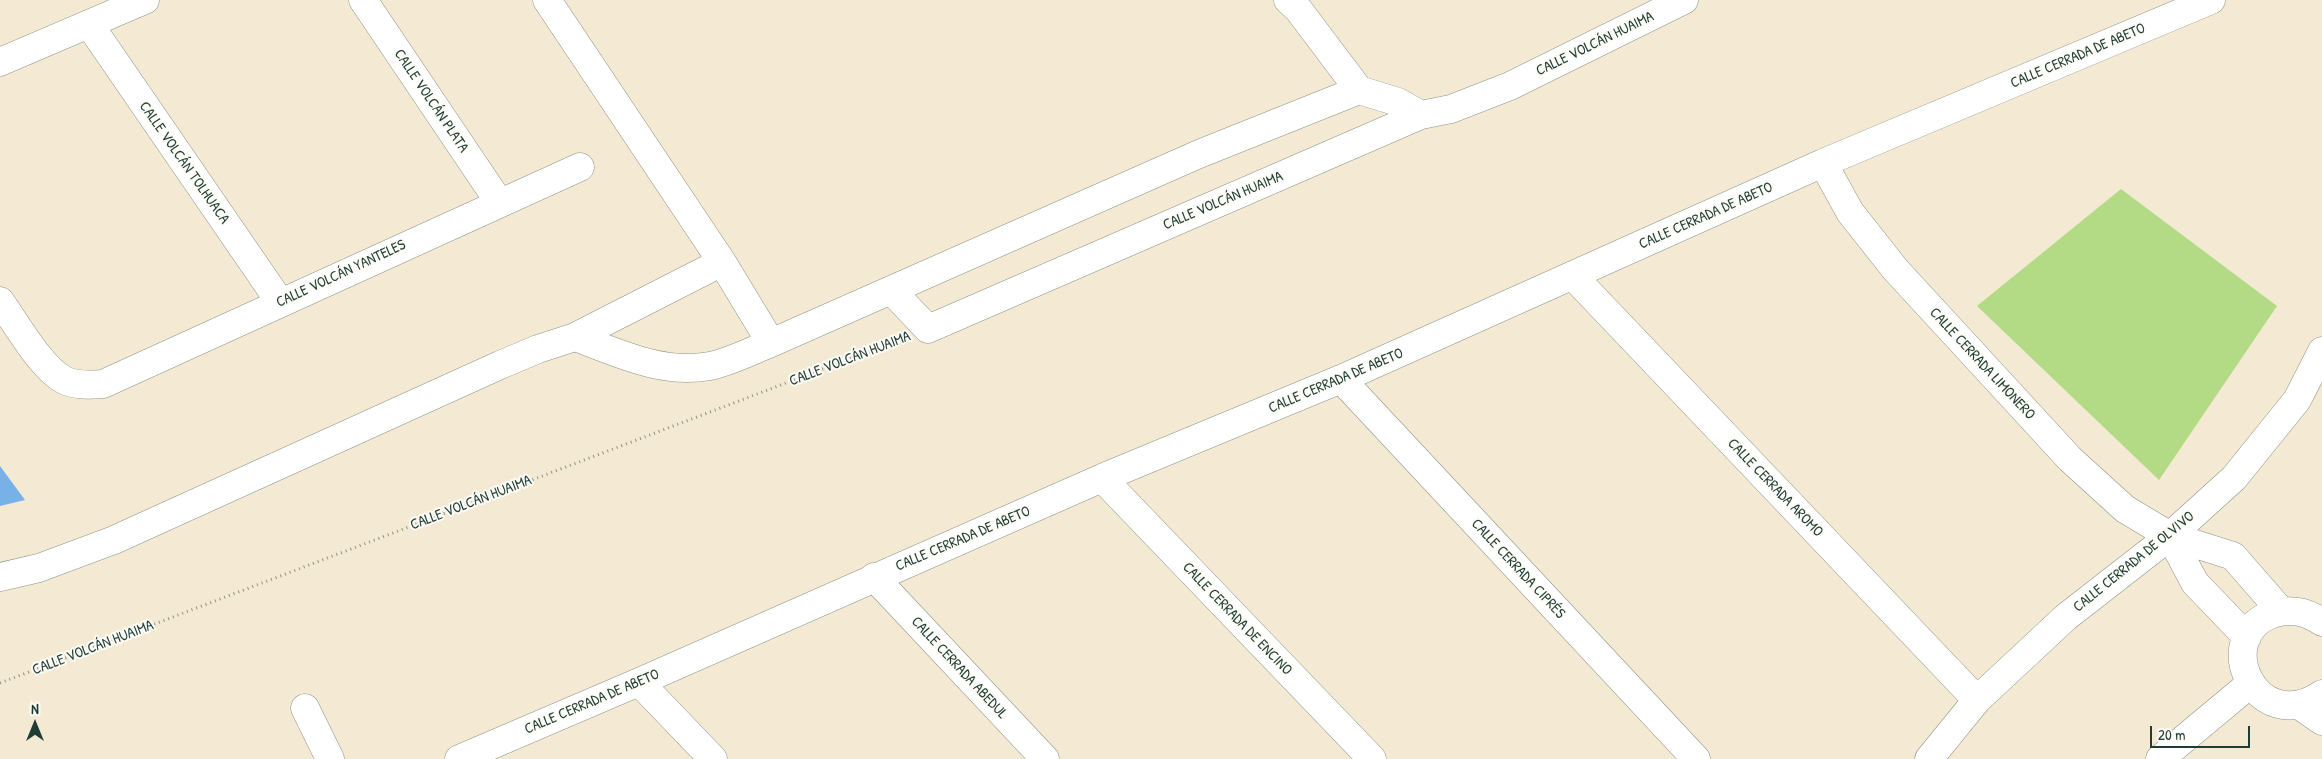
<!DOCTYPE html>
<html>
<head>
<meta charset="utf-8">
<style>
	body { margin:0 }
	#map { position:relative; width:2322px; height:759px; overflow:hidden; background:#f4ead4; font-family:"Patrick Hand",sans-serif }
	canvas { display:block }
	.north { position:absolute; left:10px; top:699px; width:50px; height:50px; -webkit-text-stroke:4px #fdfcf7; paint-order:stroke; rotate:0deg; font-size:14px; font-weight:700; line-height:20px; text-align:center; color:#1f3d34 }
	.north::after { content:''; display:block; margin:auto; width:18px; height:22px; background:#1f3d34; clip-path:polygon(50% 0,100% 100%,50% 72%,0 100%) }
	.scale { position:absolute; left:2150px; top:726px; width:100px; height:22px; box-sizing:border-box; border:2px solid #1f3d34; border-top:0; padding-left:6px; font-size:15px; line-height:18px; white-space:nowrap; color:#1f3d34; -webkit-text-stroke:4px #fdfcf7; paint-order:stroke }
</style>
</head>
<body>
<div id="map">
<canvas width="2322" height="759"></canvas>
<div class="north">N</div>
<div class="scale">20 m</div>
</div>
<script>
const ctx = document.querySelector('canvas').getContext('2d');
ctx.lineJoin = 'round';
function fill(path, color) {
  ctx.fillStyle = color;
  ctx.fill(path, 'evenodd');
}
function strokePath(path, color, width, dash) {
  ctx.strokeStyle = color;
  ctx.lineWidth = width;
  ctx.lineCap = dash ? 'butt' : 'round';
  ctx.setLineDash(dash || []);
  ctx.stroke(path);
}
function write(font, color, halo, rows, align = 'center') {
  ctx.font = font + ' "Patrick Hand",sans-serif';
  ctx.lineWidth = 4;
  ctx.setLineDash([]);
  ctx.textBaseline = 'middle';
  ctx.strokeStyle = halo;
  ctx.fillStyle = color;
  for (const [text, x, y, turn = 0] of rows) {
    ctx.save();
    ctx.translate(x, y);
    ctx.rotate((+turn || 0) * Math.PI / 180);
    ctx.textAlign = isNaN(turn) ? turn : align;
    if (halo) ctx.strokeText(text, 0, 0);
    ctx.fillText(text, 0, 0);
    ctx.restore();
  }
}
fill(new Path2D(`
	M2121,189L2277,306L2159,480L1977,306Z`), '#b3da84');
fill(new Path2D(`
	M0,466L25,500L0,506Z`), '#77b1e7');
const minor = new Path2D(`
	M363,0L499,202
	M547,0L722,262L771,343
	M1288,0L1298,9L1359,90L1398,102L1421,115
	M89,24L280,302
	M0,62L145,0
	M1823,163L1850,212L1895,269L2070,459L2125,509L2170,536L2233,556L2281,611
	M1573,276L1977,700
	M891,290L928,329L1421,115L1451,109L1510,86L1684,0
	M0,301C16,323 41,368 64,380C76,386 91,385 103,384L580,167
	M575,337C618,353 663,375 710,366C730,362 751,351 771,343L1199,154L1359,90
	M1341,379L1696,759
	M1102,478L1372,759
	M2170,536L2195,583L2247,637
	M0,577L39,568L114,540L500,365L538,349L575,337L722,262
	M874,577L1045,759
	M2322,622C2306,611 2291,608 2272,614C2210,637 2256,739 2322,694
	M639,682L713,759
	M2299,705L2322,721
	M305,708L330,759
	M459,759L639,682L1102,478L1341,379L1823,163L2211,0
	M1929,759L1977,700L2066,617L2170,536L2234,478L2297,400L2322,351
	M2160,759L2250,684`);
strokePath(minor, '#8a9484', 29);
strokePath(new Path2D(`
	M0,683L896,341`), '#8a9484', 3, [1, 4]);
strokePath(minor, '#fff', 28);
write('15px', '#1f3d34', '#fdfcf7', [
	["CALLE VOLCÁN HUAIMA",1595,44,-26],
	["CALLE CERRADA DE ABETO",2078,56,-23],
	["CALLE VOLCÁN PLATA",431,101,56],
	["CALLE VOLCÁN TOLHUACA",184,163,55],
	["CALLE VOLCÁN HUAIMA",1223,201,-23],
	["CALLE CERRADA DE ABETO",1706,216,-24],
	["CALLE VOLCÁN YANTELES",341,274,-25],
	["CALLE VOLCÁN HUAIMA",850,359,-21],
	["CALLE CERRADA LIMONERO",1982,364,47],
	["CALLE CERRADA DE ABETO",1336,381,-23],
	["CALLE CERRADA AROMO",1775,488,46],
	["CALLE VOLCÁN HUAIMA",471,503,-21],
	["CALLE CERRADA DE ABETO",963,539,-23],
	["CALLE CERRADA DE OLVIVO",2134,562,-39],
	["CALLE CERRADA CIPRÉS",1518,569,47],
	["CALLE CERRADA DE ENCINO",1237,619,46],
	["CALLE VOLCÁN HUAIMA",93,648,-21],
	["CALLE CERRADA ABEDUL",959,668,47],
	["CALLE CERRADA DE ABETO",592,702,-23]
]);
</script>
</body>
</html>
